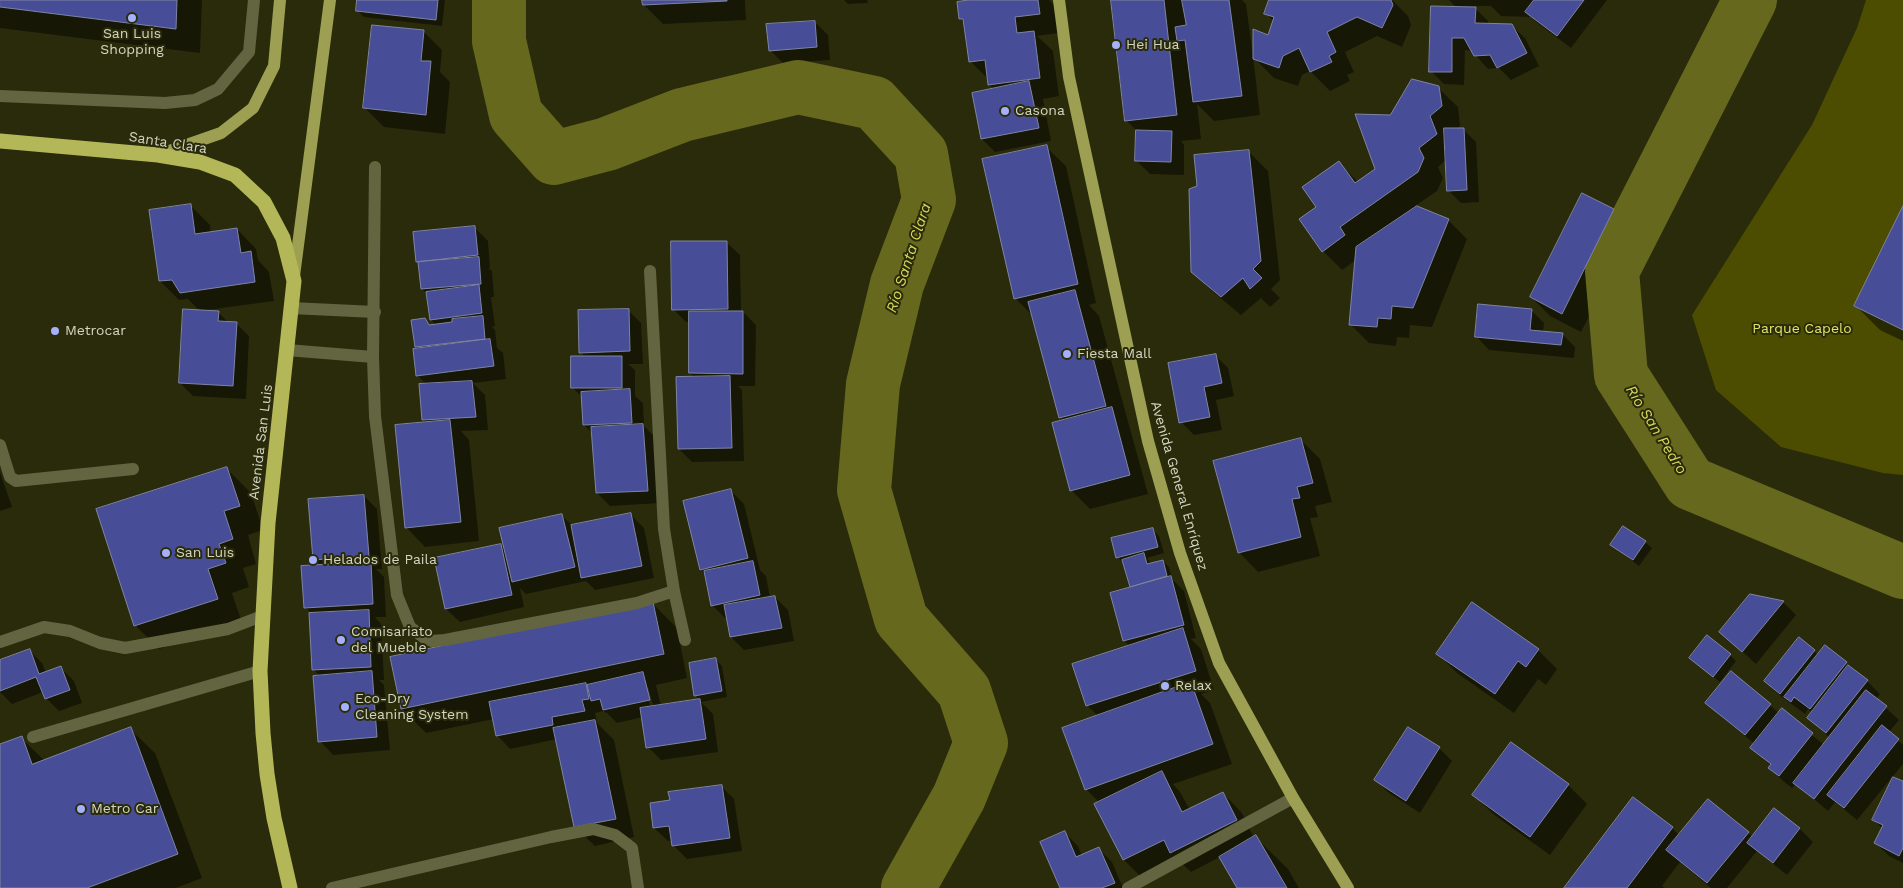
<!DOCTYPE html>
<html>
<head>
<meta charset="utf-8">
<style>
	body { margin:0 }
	canvas { display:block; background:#2a2b0a }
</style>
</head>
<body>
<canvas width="1903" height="888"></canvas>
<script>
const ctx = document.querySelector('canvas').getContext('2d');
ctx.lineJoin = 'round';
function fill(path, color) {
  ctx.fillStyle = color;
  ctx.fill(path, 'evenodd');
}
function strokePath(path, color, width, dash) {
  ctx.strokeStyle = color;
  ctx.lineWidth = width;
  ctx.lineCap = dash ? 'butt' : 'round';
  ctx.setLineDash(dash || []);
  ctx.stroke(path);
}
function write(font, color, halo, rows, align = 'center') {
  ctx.font = font + ' "Work Sans",sans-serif';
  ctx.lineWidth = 4;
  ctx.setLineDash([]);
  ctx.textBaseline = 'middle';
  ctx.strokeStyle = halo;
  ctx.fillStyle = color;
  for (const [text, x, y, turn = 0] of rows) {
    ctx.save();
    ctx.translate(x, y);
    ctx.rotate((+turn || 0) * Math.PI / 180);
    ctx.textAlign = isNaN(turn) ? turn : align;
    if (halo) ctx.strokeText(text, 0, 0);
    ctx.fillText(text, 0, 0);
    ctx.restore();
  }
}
fill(new Path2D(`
	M1866,0H1903V475L1883,473L1781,447L1716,390L1692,315L1812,125L1857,28Z`), '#4c4d00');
fill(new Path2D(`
	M0,0H202L200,53L0,28Z
	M359,0H445L442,26L364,17L358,11Z
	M643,0H745L746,20L663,24L644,5Z
	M844,0H867L868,3L848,4Z
	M976,0H1049L1054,5L1058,33L1037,36L1053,51L1059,96L1043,99L1051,141L995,152L982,139L973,94L995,90L989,84V80L970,61L965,23L960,19Z
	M1112,0H1242L1246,4L1253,56L1268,37L1274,22L1266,13L1271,0H1392L1408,16L1411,25L1402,47L1377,36L1345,52L1354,72L1347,75L1350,81L1330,91L1310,71L1302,75L1298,86L1274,78L1253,57L1260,115L1214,121L1197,104L1201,139L1181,141L1184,145V175L1150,174L1137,161V131L1126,120Z
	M1449,0H1607L1571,48L1540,25L1531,17L1501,16L1491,6H1473L1488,21V24L1511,25L1525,38L1539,66L1511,80L1499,68L1488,69L1472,51L1465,50L1464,85L1444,84L1431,71L1457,8Z
	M815,22L828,35L830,60L783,63L770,50Z
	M423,31L442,50L440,72L450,82L445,134L384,127L365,108Z
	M1438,88L1458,107L1460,126L1456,129H1463L1476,142L1479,202L1461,203L1448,190L1446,160L1438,167L1443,178L1437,191L1415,206L1448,220L1467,239L1432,327L1410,325L1409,338L1397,337L1396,346L1369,343L1350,324L1356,260L1342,270L1323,251L1318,207L1339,163L1358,182L1377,170L1391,117Z
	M1046,147L1066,166L1096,303L1089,305L1099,316L1148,494L1090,509L1071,490L1064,421L1060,417L1033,316L1015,298Z
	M1249,152L1268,171L1280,280L1271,289L1280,298L1270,307L1261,298L1241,315L1212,291L1192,271L1199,186Z
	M190,205L210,225L211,233L237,229L256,249L258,260L269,272L274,301L207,310L218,312L229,323H236L249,336L246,399L193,396L180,383L200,311L188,299L179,300L160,281Z
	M1903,209V341L1880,330L1856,306Z
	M1614,210L1633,229L1581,332L1550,316L1531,297Z
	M475,228L488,241L490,268H488L492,271L494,297H491L495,326L492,327L495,330L497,348L503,353L506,379L473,383L485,395L488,430L461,431L469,440L479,541L425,547L406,527L426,423L423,420L427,385L417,375L419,349L416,347L424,320L431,326H437L431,320L428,295L422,289L420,264L417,261Z
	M726,242L740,255L741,312H743L756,325L755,386H738L742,390L744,461L692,462L679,449L695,378L690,373V322H686L673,309Z
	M628,310L641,323L643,364H628L635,370V396L643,403L644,426L656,438L660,503L610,506L597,493L593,434L584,425L583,398L572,387L586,357L580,352Z
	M1531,310L1544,323L1543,332L1562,334L1575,347L1574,358L1489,350L1476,336Z
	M1215,355L1228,368L1234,396L1216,400L1222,430L1194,435L1181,422Z
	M1301,440L1320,459L1332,502L1315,506L1318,517L1310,518L1320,556L1258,572L1239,552Z
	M227,469L251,493L263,530L248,535L256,564L243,568L249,587L232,593L242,623L159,649L135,625Z
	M0,472L12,507L0,511Z
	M731,491L744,504L760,570L766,576L770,598L775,597L788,610L794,641L744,650L731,637L728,617L725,618L712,605L705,574L701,570Z
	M364,496L377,509L382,569H376L384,577L386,617H375L381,624L384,680H379L384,685L390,750L333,755L320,741V676L314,670L311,613L305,607L321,566L314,559Z
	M631,515L644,528L654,578L595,590L586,581L526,594L520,588L524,607L460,622L446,609L500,545L506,551L562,516L573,526Z
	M1153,530L1159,536L1164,553L1147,558L1151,564L1163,561L1169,567L1172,579L1184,591L1196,638L1191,639L1201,649L1214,690L1201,694L1210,703L1232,764L1173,784L1180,792L1190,810L1223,793L1242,813L1254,838L1255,837L1288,869L1299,888H1239L1220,857L1191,872L1179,861L1143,879L1124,860L1096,805L1100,803L1086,789L1098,716L1087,705L1130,647L1124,640L1132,588L1124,564L1118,557Z
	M1645,542L1652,548L1639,566L1612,545Z
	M1783,602L1796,615L1756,664L1721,632Z
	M652,603L677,628L687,678L656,685L661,706L700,700L695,695L716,660L722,666L727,697L701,702L713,714L718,752L661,760L648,747L643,717L617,723L607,713L603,711L595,713L597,723L614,740L634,837L595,846L575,827L557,739L510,749L497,735L494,719L426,733L402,709ZM646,687H648L653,705L650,706Z
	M1825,647L1867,681L1880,694L1876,699L1899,720L1889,732L1903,745V764L1857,820L1835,802L1828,811L1796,784L1792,788L1783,781L1770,768L1771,766L1752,747L1755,744L1720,716L1707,703L1731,672L1779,713L1782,710L1824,745L1830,738L1808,718L1813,713L1808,709L1805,714L1778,694L1765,681L1814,651L1818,655Z
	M29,650L42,663L46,673L61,668L74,681L82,703L59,711L46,698L43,692L12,704L0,692V661Z
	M1538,650L1557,669L1546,685L1538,679L1514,713L1457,673L1438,654Z
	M1730,655L1736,661L1720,682L1697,664Z
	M130,729L155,753L202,878L176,888H0V745L21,738L45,761Z
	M1439,748L1452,761L1420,813L1389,793L1376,780Z
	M1903,784V863L1889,856L1876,843L1883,829L1873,819Z
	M1568,785L1587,804L1550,855L1493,814L1474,795Z
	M721,786L734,799L742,851L687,859L674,846L673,840L668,841L654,828L671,801Z
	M1708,800L1753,837L1775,810L1800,829L1813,842L1787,875L1757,851L1727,888H1711L1680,862L1662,886L1665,888H1566L1672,828L1680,836Z
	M1065,833L1078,846L1082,856L1099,849L1112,862L1123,888H1061Z`), '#0007');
strokePath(new Path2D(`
	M499,0V41L516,115L554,158L607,144L682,115L798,87L874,103L921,154L929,200L897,284L873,384L864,490L901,619L964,691L981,743L959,797L908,888
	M1750,0L1612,271L1621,375L1690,483L1903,572`), '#66681e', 54);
const building = new Path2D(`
	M0,0H177L176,29L0,7Z
	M357,0H438L436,20L356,11Z
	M642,0H727V1L643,5Z
	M969,0H1038L1040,14L1015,17L1017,33L1034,31L1040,78L988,85L985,60L969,62L963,19H959L957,2Z
	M1111,0H1164L1177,115L1125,121Z
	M1182,0H1229L1242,96L1193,102L1185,40L1177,41L1175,27L1186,25Z
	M1269,0H1391L1393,5L1382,28L1357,17L1327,32L1336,52L1329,56L1332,62L1310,72L1299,48L1283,56L1279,68L1253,59V29L1268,35L1274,17L1264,14Z
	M1534,0H1584L1557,36L1525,12Z
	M1431,6L1476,7L1475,23L1512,24L1527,53L1497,68L1490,55L1474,56L1464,38H1452V72H1429Z
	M815,21L817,47L769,51L766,24Z
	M372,25L424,30L421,61H431L426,115L363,108Z
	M1412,79L1439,86L1442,106L1430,116L1437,134L1419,148L1424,158L1418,172L1340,227L1345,235L1322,252L1299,219L1316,207L1302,187L1339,161L1355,183L1375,169L1355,114L1390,115Z
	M1029,81L1039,128L981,139L972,93Z
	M1444,128H1464L1467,190L1447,191Z
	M1136,130L1172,131L1171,162L1135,161Z
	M1047,145L1078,284L1014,299L982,159Z
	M1249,150L1261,261L1253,269L1262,278L1250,289L1243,278L1221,297L1191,272L1189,189L1197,186L1194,155Z
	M1582,193L1614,209L1562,314L1530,297Z
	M191,204L195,234L237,228L241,253L251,251L255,282L180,293L172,280L159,281L149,210Z
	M1417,206L1449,219L1413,308L1392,306L1391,319L1378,318L1377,327L1349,325L1356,247Z
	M1903,206V330L1854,306Z
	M475,226L478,255L416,262L413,232Z
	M671,241H727L728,309L672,310Z
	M479,257L481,284L421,289L418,262Z
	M479,285L482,313L430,320L426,292Z
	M1075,290L1106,406L1059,418L1028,302Z
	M1478,304L1532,309L1530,330L1563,333L1561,345L1475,337Z
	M183,309L219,311L218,321L237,322L233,386L179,383Z
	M629,309L630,351L579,353L578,310Z
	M689,311H743V374L689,373Z
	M483,316L485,339L415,347L411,320L425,318L429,325L452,322V319Z
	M490,339L494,366L416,376L413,349Z
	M1216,354L1222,383L1204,387L1210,417L1179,423L1168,363Z
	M571,356H622V388H571Z
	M730,376L732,448L678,449L676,377Z
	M472,381L476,417L422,420L419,384Z
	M630,389L632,423L583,425L581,392Z
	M1112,407L1130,475L1070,491L1052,423Z
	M450,420L461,522L405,528L395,425Z
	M643,424L648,491L596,493L591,427Z
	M1301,438L1313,483L1297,487L1300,498L1292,499L1301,537L1238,553L1213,461Z
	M227,467L240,506L224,511L233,539L219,544L226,563L208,569L218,599L134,626L96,509Z
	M731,489L748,558L700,570L683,501Z
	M364,495L369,556L313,560L308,499Z
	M631,513L642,566L581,578L571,525Z
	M562,514L575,567L512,582L499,528Z
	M1623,526L1646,541L1633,560L1610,545Z
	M1153,528L1158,547L1116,558L1111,538Z
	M501,544L512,595L445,609L434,558Z
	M1144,553L1147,564L1163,560L1167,576L1130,587L1122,560Z
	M753,561L760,595L711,606L704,571Z
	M371,562L373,604L304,608L301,566Z
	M1171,576L1184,625L1123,641L1110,593Z
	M1750,594L1784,601L1742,652L1719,632Z
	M775,596L782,628L730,637L724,605Z
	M653,602L664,654L401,709L390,657Z
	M1472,602L1539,649L1526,667L1518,661L1495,694L1436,654Z
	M369,610L371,667L312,670L309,613Z
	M1183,628L1196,671L1086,706L1072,664Z
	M1707,635L1731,654L1713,677L1689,658Z
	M1799,637L1815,650L1780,694L1764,681Z
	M1825,645L1847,662L1810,709L1794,697L1791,702L1784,697Z
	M30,649L39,674L61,666L70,690L45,699L36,677L0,691V660Z
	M716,658L722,691L694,696L689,663Z
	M1848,665L1868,680L1826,733L1807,718Z
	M372,671L377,737L318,742L313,676Z
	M1731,671L1771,704L1745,735L1705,703Z
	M643,672L650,700L603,710L600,699L591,701L587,685Z
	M1191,682L1213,744L1085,790L1062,728Z
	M586,683L589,699L582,700L585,711L552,717L553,725L496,736L489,702Z
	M1866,690L1887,706L1814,799L1793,783Z
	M700,699L706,739L646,748L640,708Z
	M1782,708L1813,733L1779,776L1768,768L1771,764L1750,748Z
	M595,720L616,819L574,827L553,728Z
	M1882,725L1899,739L1844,808L1827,795Z
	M131,727L178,854L87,888H0V744L22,736L32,764Z
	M1408,727L1440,747L1406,801L1374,780Z
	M1511,742L1569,784L1530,837L1472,795Z
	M1162,771L1182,812L1223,792L1237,820L1170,853L1164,840L1123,860L1094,804Z
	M1893,777L1903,781V848L1899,856L1874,843L1883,825L1872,820Z
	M722,785L730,838L672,846L669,826L653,828L650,803L670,800L668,792Z
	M1633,797L1673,827L1627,888H1564Z
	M1708,799L1749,832L1707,883L1666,850Z
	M1774,808L1800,828L1773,863L1747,843Z
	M1065,831L1076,857L1099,847L1115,883L1102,888H1060L1040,842Z
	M1256,835L1287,888H1237L1219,857Z`);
fill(building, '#484d97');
strokePath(building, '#7e84a4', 1);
strokePath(new Path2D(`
	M0,96L165,103L195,100L218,89L249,52L254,0
	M291,308L375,312
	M287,350L373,357L375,416L397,595L410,627L423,637L432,641L445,640L637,603L674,591L664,529L650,271
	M373,357L375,167
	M0,445L10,477L16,481L133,469
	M674,591L685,640
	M0,642L44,627L70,631L100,643L125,648L228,629L262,616
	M33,737L260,671
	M332,888L551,837L593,829L615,835L632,848L638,888
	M1128,888L1293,798`), '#636541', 12);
strokePath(new Path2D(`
	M1059,0L1069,77L1148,441L1180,553L1219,663L1293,798L1348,888
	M158,155L221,133L253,108L274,66L280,0
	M294,276L330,0`), '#9da052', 12);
strokePath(new Path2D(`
	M0,141L158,155L200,162L235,175L264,202L283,238L294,281L268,523L260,671L263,733L267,774L274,818L290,888`), '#b4b758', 15);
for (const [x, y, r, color] of [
	[132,18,5,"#a6b1fc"],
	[1116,45,5,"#a6b1fc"],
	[1005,111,5,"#a6b1fc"],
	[55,331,5,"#a6b1fc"],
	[1067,354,5,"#a6b1fc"],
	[166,553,5,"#a6b1fc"],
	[313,560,5,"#a6b1fc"],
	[341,640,5,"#a6b1fc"],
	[1165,686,5,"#a6b1fc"],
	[345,707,5,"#a6b1fc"],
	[81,809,5,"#a6b1fc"]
]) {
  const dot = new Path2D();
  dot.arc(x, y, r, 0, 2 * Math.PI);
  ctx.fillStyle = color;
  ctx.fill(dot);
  strokePath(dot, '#2a2b0a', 2);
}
write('14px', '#d3d5c3', '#2a2b0a', [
	["San Luis",132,34,"center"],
	["Shopping",132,50,"center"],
	["Hei Hua",1126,45],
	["Casona",1015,111],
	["Metrocar",65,331],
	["Fiesta Mall",1077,354],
	["San Luis",176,553],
	["Helados de Paila",323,560],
	["Comisariato",351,632],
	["del Mueble",351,648],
	["Relax",1175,686],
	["Eco-Dry",355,699],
	["Cleaning System",355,715],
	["Metro Car",91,809]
], 'left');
write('14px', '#d3d5c3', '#2a2b0a', [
	["Santa Clara",168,143,9],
	["Avenida San Luis",261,442,-83],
	["Avenida General Enríquez",1179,486,74]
]);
write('14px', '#dfe365', '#2a2b0a', [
	["Parque Capelo",1802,329]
]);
write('italic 15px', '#d5d859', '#2a2b0a', [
	["Río Santa Clara",909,258,-72],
	["Río San Pedro",1656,430,58]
]);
</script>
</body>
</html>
